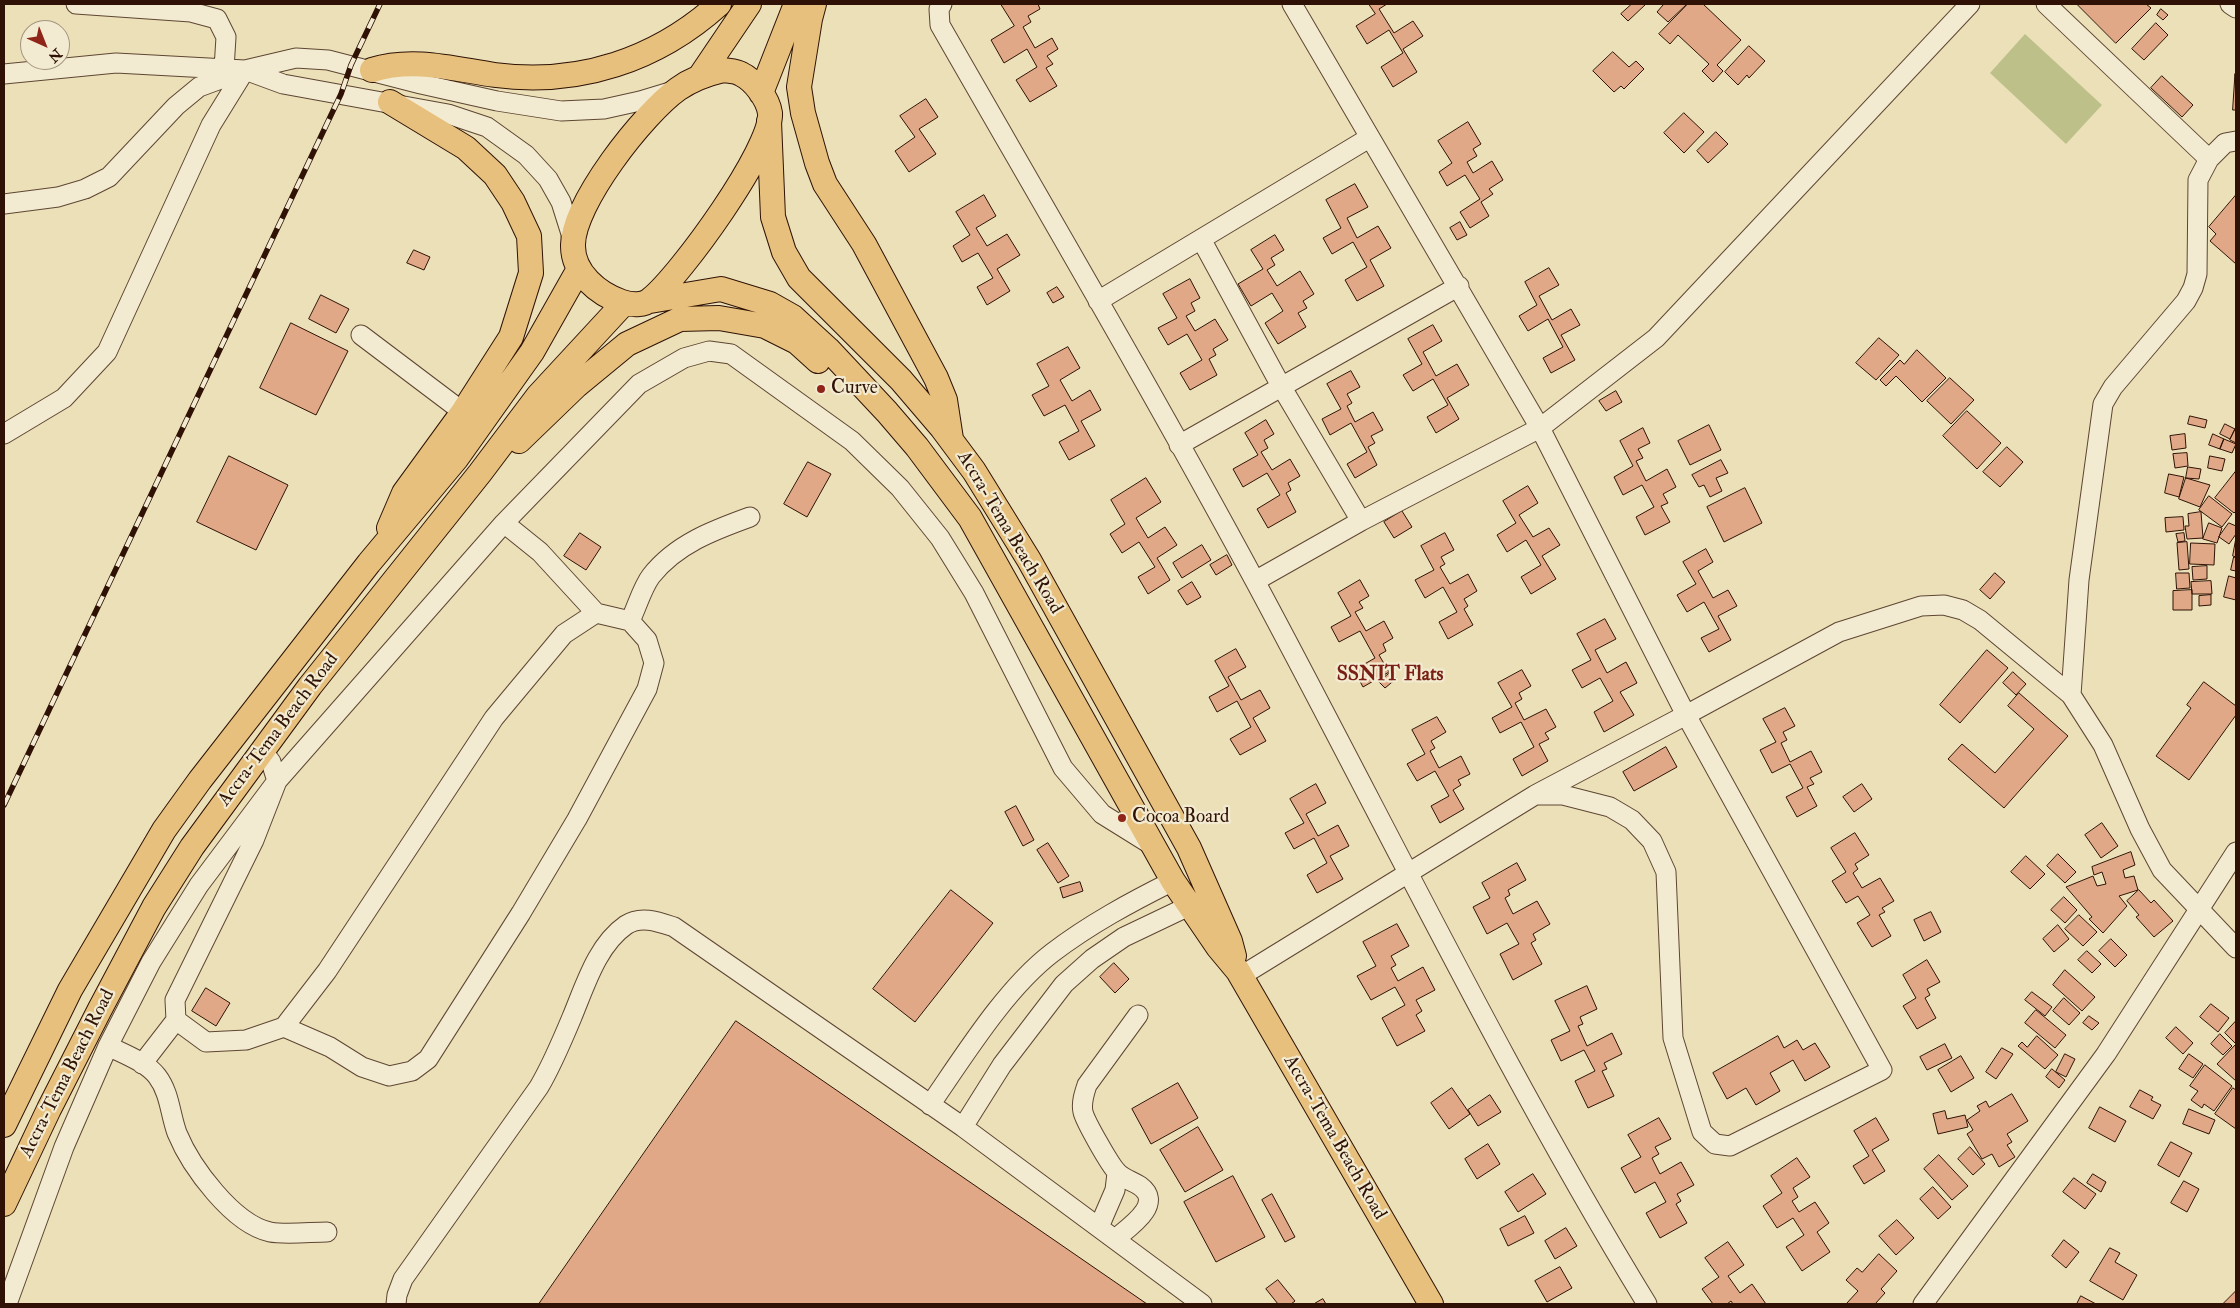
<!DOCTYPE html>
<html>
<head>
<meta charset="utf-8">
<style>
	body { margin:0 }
	#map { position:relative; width:2240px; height:1308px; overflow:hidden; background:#ebe0b8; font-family:"IM FELL Double Pica",serif }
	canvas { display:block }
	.frame { position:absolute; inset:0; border:5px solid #2f1205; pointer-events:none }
	.north { position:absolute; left:20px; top:20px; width:50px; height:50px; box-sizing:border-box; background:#f2ebd1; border:1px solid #a4947f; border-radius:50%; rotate:136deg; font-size:14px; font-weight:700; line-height:20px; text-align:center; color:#2f1205 }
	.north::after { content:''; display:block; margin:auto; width:18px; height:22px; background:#8f2418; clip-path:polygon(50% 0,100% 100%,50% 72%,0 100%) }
</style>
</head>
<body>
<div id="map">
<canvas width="2240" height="1308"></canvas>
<div class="frame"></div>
<div class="north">N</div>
</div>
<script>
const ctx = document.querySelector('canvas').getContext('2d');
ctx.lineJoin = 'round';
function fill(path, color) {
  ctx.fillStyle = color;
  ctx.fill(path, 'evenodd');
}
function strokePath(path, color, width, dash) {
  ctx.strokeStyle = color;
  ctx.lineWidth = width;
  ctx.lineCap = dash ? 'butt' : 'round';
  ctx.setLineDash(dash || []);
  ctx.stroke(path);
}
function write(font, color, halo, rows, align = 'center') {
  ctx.font = font + ' "IM FELL Double Pica",serif';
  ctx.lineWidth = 4.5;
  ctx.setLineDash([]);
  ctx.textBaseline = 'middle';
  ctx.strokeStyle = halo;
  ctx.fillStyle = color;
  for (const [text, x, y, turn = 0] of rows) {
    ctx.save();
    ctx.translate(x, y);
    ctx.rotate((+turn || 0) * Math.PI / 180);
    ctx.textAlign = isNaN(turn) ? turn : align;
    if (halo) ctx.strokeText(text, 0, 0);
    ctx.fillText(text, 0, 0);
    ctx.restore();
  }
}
fill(new Path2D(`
	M2025,34L2102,105L2066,144L1990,73Z`), '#bec08a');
const building = new Path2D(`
	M1001,4H1038L1040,9L1028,16L1031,22L1023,27L1035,48L1052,38L1058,49L1047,56L1053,64L1046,68L1057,86L1030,102L1016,80L1037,67L1027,49L1004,63L991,40L1014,26Z
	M1369,4H1387L1379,9L1394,33L1413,21L1423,36L1403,49L1417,72L1393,87L1381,67L1403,53L1389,30L1367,44L1356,26L1375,14Z
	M1632,4H1646L1628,21L1621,14Z
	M1661,4H1687L1668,22L1657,12L1663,5Z
	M1688,4H1703L1741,40L1717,65L1723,71L1713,82L1702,71L1709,64L1678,35L1670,44L1659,34Z
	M2077,4H2146L2151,8L2116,43Z
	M2161,9L2168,15L2163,20L2157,15Z
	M2156,23L2168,35L2144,60L2132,49Z
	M1749,46L1765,61L1749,78L1747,75L1738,85L1725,72Z
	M1613,52L1629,67L1636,61L1644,69L1624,89L1621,86L1614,92L1593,71Z
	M2235,74L2236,110H2233Z
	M2162,76L2193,105L2182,117L2151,88Z
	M926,99L938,117L919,129L936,154L909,172L895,151L915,137L900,116Z
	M1684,113L1704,132L1684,153L1664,133Z
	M1468,122L1481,144L1473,149L1477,156L1467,162L1473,173L1492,161L1503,180L1489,189L1493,194L1481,202L1489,216L1470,228L1460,212L1480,199L1465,175L1447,186L1439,172L1452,163L1438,141Z
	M1716,132L1728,144L1708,163L1697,151Z
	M1355,184L1368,207L1347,218L1357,238L1378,226L1391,248L1370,260L1384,286L1357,301L1345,280L1367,267L1353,242L1332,254L1323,238L1341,228L1326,200Z
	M984,195L996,216L976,228L987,246L1007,234L1020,255L997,269L1010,291L987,305L977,287L993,278L978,253L962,262L953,246L970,235L956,212Z
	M2236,195V264L2210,241L2216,234L2209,227Z
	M1460,222L1467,235L1457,240L1450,228Z
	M1275,235L1284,250L1271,258L1275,265L1267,270L1277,286L1300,271L1314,294L1303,301L1307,308L1298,313L1306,327L1278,344L1265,323L1283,311L1272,293L1251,306L1238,284L1263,269L1251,250Z
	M414,250L430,257L424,270L407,263Z
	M1549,268L1559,285L1539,296L1552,320L1571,309L1580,325L1561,335L1575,360L1551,373L1543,358L1563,347L1548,319L1528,331L1519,316L1537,305L1525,282Z
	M1190,279L1200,298L1191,303L1195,311L1186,316L1195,331L1215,319L1228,340L1213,349L1216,355L1209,359L1217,375L1190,390L1180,373L1202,360L1187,334L1168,345L1158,328L1177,318L1163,294Z
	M1057,287L1064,297L1053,303L1047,293Z
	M321,295L349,309L336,333L309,319Z
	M291,323L348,351L316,415L260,388Z
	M1433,325L1442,341L1423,352L1436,376L1457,364L1469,385L1447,398L1459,419L1436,433L1427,417L1448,405L1433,379L1413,391L1403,375L1422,364L1408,339Z
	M1879,338L1899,355L1876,380L1856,363Z
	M1068,347L1080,368L1060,380L1072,401L1090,390L1101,410L1081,421L1095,446L1069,460L1059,442L1079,431L1065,405L1044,416L1032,395L1049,386L1037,364Z
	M1917,350L1946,378L1922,402L1896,376L1886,386L1880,380L1900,360L1904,364Z
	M1351,371L1360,387L1347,394L1352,403L1347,406L1355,422L1373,412L1383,430L1371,436L1375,443L1368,447L1377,465L1355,478L1347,464L1367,452L1351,423L1330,435L1322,419L1341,409L1327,384Z
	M1950,378L1974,400L1951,424L1927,401Z
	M1616,391L1622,402L1606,411L1599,401Z
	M1967,411L2001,443L1977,469L1943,436Z
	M2190,416L2207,420L2205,428L2188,424Z
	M1266,420L1274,434L1264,440L1268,448L1261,452L1272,470L1290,459L1300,476L1288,483L1291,490L1286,493L1296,512L1268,528L1257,509L1280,495L1267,473L1243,487L1233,469L1258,455L1245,433Z
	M2225,424L2235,429L2230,439L2220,434Z
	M1709,425L1721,450L1690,465L1678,441Z
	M2236,427V443L2230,440Z
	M1643,428L1650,443L1638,449L1643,458L1636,461L1646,481L1667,469L1676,487L1663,494L1668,503L1661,506L1670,522L1645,535L1636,517L1654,507L1642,485L1623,495L1614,477L1633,466L1620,441Z
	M2185,434L2186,448L2172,450L2170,436Z
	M2213,434L2224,439L2220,449L2209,445Z
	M2224,439L2236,444L2232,453L2220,449Z
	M2007,447L2023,462L2000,487L1983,472Z
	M2187,453L2188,466L2175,468L2173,454Z
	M229,456L288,485L256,550L197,522Z
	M2210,456L2225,459L2222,471L2208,468Z
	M1721,460L1728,473L1716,478L1722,491L1710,497L1704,485L1699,487L1692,475Z
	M808,462L831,474L807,517L784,504Z
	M2188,467L2201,469L2199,479L2186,478Z
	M2236,471V511L2234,513L2215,498Z
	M2169,474L2184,477L2179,497L2165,493Z
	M1146,478L1161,502L1136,518L1148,538L1165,527L1177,545L1157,558L1170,580L1148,594L1138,577L1155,567L1139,542L1122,553L1110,534L1125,524L1111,500Z
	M2186,478L2210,485L2200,507L2179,499Z
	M1528,486L1538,503L1519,515L1533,537L1549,528L1560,545L1542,556L1556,579L1531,594L1521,577L1541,565L1526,540L1507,552L1497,535L1516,523L1503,501Z
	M1745,488L1762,523L1724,542L1707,507Z
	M2209,496L2232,514L2222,527L2199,510Z
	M1402,511L1412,527L1394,538L1384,522Z
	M2201,512L2203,538L2187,539L2185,526H2189L2188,514Z
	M2183,517L2184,530L2166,532L2165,518Z
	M2209,523L2222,528L2217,543L2203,539Z
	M2229,523L2236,526V534L2229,544L2219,537Z
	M580,533L601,547L586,570L564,556Z
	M1445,533L1454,550L1441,557L1445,564L1440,567L1450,584L1468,574L1477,591L1464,599L1468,606L1464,609L1473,625L1448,639L1439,622L1457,612L1443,587L1425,598L1415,580L1434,570L1421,546Z
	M2184,533L2185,541L2178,542L2176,534Z
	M2236,538V557L2233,556Z
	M2187,542L2189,569L2179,570L2177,543Z
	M2191,543L2215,544L2214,565L2190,564Z
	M1202,545L1211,560L1182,578L1173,563Z
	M1706,549L1713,562L1698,571L1713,598L1728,590L1737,606L1718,616L1731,640L1709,652L1701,638L1719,629L1704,602L1687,612L1677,595L1696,584L1683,562Z
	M1227,555L1232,565L1216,575L1210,565Z
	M2234,557L2236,558V571L2231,570Z
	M2207,566V579L2193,580L2192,567Z
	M1995,573L2005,582L1990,599L1980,590Z
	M2176,573H2189L2190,588L2177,589Z
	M2229,576L2236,578V600L2224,597Z
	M1360,580L1369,596L1359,602L1363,608L1355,612L1366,631L1384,621L1393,638L1383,644L1386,651L1379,655L1389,672L1363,687L1354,670L1375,658L1360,631L1339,642L1331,627L1351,616L1338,593Z
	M2211,581L2212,594H2192L2191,582Z
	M1192,582L1201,597L1187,605L1178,591Z
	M2192,590V610H2173V591Z
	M2211,595V605L2199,606V596Z
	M1605,619L1616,639L1595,650L1607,673L1626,662L1637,683L1620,692L1634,715L1604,732L1594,712L1613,701L1600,678L1582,688L1572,670L1591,660L1577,634Z
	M1236,649L1246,667L1228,677L1241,700L1260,690L1270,708L1253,718L1266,741L1240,755L1230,739L1251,727L1237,701L1217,712L1209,697L1229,686L1215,661Z
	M1987,650L2008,668L1960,723L1940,705Z
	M1522,670L1531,686L1519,693L1522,699L1515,703L1524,720L1546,709L1556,727L1545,733L1549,739L1539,744L1548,761L1522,776L1513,759L1534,747L1521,722L1500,733L1492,718L1512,707L1498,683Z
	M1391,672L1397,678L1385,688L1379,682Z
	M2013,672L2026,684L2016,695L2003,683Z
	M2204,682L2236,706V715L2189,780L2156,756L2191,708L2187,705Z
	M2019,693L2068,736L2004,808L1948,759L1962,744L1995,773L2034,729L2008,706Z
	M1785,708L1795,726L1783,732L1787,740L1781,743L1790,762L1811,751L1822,772L1810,778L1814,784L1807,787L1817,806L1797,817L1786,797L1803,788L1790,764L1772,773L1760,750L1776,742L1763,719Z
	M1437,717L1446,732L1431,741L1435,748L1430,751L1439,768L1461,756L1470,774L1458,780L1461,785L1453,790L1464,809L1440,823L1431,806L1449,796L1435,771L1417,781L1407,764L1425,754L1412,730Z
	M1666,747L1677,767L1634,791L1623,772Z
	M1316,784L1326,803L1306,814L1318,836L1338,825L1349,846L1330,856L1343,879L1317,893L1307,875L1327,863L1314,838L1294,849L1285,833L1304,823L1290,799Z
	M1862,784L1872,799L1854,812L1843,797Z
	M1016,806L1034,840L1023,846L1005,812Z
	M2102,823L2118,846L2101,858L2085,835Z
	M1855,833L1869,855L1855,864L1858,869L1853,873L1862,888L1880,878L1894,901L1882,908L1885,912L1879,915L1891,936L1872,947L1857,923L1870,915L1858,896L1846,903L1832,881L1846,872L1831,848Z
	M1048,843L1069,876L1058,883L1037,850Z
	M2131,852L2135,865L2123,870L2125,878L2134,876L2138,890L2119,896L2127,906L2103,933L2089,919L2092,917L2066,887L2093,876L2097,886L2106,884L2102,872L2094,875L2092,867Z
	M2058,854L2076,872L2065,883L2047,866Z
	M2026,856L2045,874L2030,889L2011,872Z
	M1517,863L1526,880L1508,890L1510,895L1505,898L1513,914L1537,901L1550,924L1533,934L1536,940L1531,943L1542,964L1513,980L1500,954L1519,944L1507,923L1487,934L1473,907L1490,898L1482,883Z
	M1080,882L1083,891L1063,898L1060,888Z
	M951,890L993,923L915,1022L873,989Z
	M2139,890L2151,903L2154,900L2173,921L2154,937L2136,917L2139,915L2127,901Z
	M2064,897L2077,910L2065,923L2051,910Z
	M1931,912L1941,932L1924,941L1914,920Z
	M2079,915L2097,932L2083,946L2065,929Z
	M1397,924L1409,946L1391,956L1396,965L1391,968L1398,981L1423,967L1435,990L1416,1000L1422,1011L1416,1015L1425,1031L1397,1046L1382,1018L1405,1005L1395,987L1371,1000L1357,976L1376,966L1363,942Z
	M2058,925L2069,939L2054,952L2043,939Z
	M2111,939L2127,955L2115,967L2099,951Z
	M2087,951L2101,964L2092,973L2078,960Z
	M1927,960L1940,982L1927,989L1930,995L1925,998L1936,1018L1917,1029L1903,1006L1916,998L1903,975Z
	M1114,963L1129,979L1115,993L1100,977Z
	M2065,970L2095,997L2082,1011L2053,985Z
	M1587,986L1597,1009L1580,1017L1583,1024L1578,1026L1587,1046L1612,1033L1622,1054L1604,1063L1607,1069L1602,1071L1614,1096L1588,1108L1575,1081L1595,1071L1584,1050L1561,1061L1551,1040L1570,1031L1555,1001Z
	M206,988L230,1003L216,1026L192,1011Z
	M2032,992L2052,1007L2045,1016L2025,1000Z
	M2064,998L2080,1013L2069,1025L2053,1011Z
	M2211,1004L2229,1018L2218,1032L2200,1017Z
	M2036,1010L2066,1035L2055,1048L2025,1023Z
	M2089,1016L2099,1023L2092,1030L2083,1023Z
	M736,1021L1147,1304H539Z
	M2236,1021V1081L2217,1064L2236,1044L2225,1033Z
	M2176,1027L2193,1043L2183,1054L2166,1038Z
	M2220,1034L2232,1046L2223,1055L2211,1044Z
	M1778,1036L1784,1048L1797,1040L1803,1050L1815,1043L1830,1067L1805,1081L1793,1060L1770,1073L1780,1091L1756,1105L1746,1088L1727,1099L1713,1073Z
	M2037,1036L2058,1055L2045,1069L2018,1046L2022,1042L2027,1047Z
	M1945,1044L1952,1058L1927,1070L1920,1057Z
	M2002,1048L2013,1054L1996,1079L1986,1072Z
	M2065,1054L2075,1059L2066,1077L2056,1072Z
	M2189,1054L2203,1064L2193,1078L2179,1069Z
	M1961,1056L1974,1078L1951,1092L1938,1070Z
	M2205,1065L2232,1086L2214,1111L2204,1104L2202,1108L2191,1100L2198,1091L2190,1086Z
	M2052,1069L2065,1080L2059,1088L2046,1077Z
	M1178,1083L1198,1118L1151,1144L1132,1109Z
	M1452,1088L1470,1114L1449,1129L1431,1103Z
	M2233,1088L2236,1090V1129L2215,1114Z
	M2140,1090L2153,1097L2151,1100L2161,1105L2153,1119L2130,1107Z
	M2012,1094L2028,1121L2007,1134L2012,1142L2007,1145L2015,1157L1999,1167L1992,1154L1982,1159L1967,1134L1973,1130L1967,1120L1980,1111L1977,1106L1986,1101L1989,1107Z
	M1490,1095L1501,1112L1478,1126L1468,1110Z
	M2100,1107L2126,1121L2115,1142L2089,1128Z
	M2189,1109L2215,1120L2209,1134L2183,1124Z
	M1945,1111L1947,1119L1965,1115L1968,1127L1938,1134L1933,1114Z
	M1659,1118L1671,1139L1655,1147L1659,1154L1652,1158L1660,1174L1681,1162L1694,1185L1677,1194L1681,1201L1676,1204L1687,1223L1660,1238L1646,1213L1666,1202L1655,1182L1635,1193L1621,1168L1641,1157L1628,1135Z
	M1876,1118L1889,1140L1872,1150L1885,1171L1864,1184L1853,1166L1869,1156L1854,1131Z
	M1198,1127L1223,1170L1185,1192L1160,1150Z
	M2171,1142L2192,1153L2179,1177L2158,1165Z
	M1488,1144L1500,1164L1477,1179L1465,1159Z
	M1970,1147L1985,1164L1973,1175L1958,1159Z
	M1939,1155L1968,1186L1952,1200L1924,1169Z
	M1797,1158L1810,1177L1793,1188L1798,1197L1792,1201L1799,1212L1815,1202L1829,1223L1817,1232L1830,1252L1802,1271L1786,1247L1804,1235L1793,1218L1777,1228L1763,1206L1782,1193L1771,1176Z
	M1533,1174L1546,1194L1518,1212L1505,1192Z
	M2093,1174L2106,1182L2101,1192L2087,1183Z
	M1233,1176L1265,1237L1216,1262L1184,1202Z
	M2074,1178L2096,1194L2085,1209L2063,1192Z
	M2184,1181L2199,1189L2187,1212L2171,1203Z
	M1933,1187L1951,1207L1938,1219L1920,1199Z
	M1272,1194L1295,1237L1285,1242L1262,1200Z
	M1525,1216L1534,1233L1508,1246L1500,1229Z
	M1897,1220L1914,1238L1896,1255L1879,1236Z
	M1566,1228L1577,1246L1555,1259L1545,1241Z
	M2064,1240L2079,1252L2066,1268L2052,1256Z
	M1728,1242L1744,1265L1728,1276L1740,1293L1752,1284L1766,1304H1733L1731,1301L1727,1304H1713L1702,1289L1719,1277L1705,1258Z
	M2110,1248L2120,1253L2115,1262L2137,1275L2123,1300L2090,1281Z
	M1879,1254L1897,1271L1881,1289L1885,1293L1875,1304H1846L1858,1291L1846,1280L1857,1268L1862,1272Z
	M1560,1267L1572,1288L1547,1302L1535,1281Z
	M1278,1280L1295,1301L1291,1304H1278L1266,1289Z
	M2236,1291V1304H2223Z
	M2081,1296L2096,1304H2077Z
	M1323,1299L1326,1304H1314Z`);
fill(building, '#e0a886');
strokePath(building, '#2f1205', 1);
const minor = new Path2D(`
	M76,4L191,12L217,19L226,37L224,69
	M942,4L939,9L940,25C1046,210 1154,394 1255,581C1385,823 1504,1070 1647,1304
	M2046,4L2209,159L2198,180L2197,274L2193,288L2186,301L2113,387L2103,404L2079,580L2071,695
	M2230,4L2236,8
	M4,74L116,63L245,70L283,84L448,114L487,127L526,155L548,179L561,202L573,240
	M2209,159L2225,143L2236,141
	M4,204L58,197L85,189L109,177L176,106L199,87L245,70L296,58L328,60L421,84L497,101L561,111L604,109L640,101L673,91
	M1201,239L1281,386L1361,521
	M1098,301L1369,138
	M361,335L463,412
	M4,434L64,398L107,352L211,125L245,70
	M1179,445L1459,286
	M504,523L540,552L596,613
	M1255,581L1361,521L1540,428L1656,338L1970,4
	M630,621C637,607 642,588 651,576C676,544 714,530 750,517
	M262,750L271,762L277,781L254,840L175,1000L176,1020L206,1042L246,1040L284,1027L327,971L494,718L564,634L596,613L630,621L647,640L654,663L647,689L577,819L521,913L428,1059L412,1071L389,1076L362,1067L330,1047L284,1027
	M1535,795H1563L1610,807L1632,820L1652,841L1666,872L1673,1038L1702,1132L1715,1144L1730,1146L1882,1070L1686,715L1839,632L1921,606L1944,605L1963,610L1980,620L2071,695L2103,745L2140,829L2162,870L2236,948
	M1241,976L1535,795L1686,715L1540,428L1292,4
	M108,1046C124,1054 146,1062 157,1076C170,1093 170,1114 177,1133C191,1167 233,1224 270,1232C285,1235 312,1232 327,1232
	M142,1064L176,1020
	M930,1105C964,1056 1005,989 1052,953C1090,924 1131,902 1173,881
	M963,1127L1002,1065L1064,984L1092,959L1124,937L1189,906
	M1099,1227L1115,1190L1117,1173
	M1115,1239C1128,1228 1165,1204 1140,1186C1133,1181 1123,1179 1117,1172C1110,1165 1085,1121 1083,1112C1081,1103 1084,1094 1087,1085L1138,1015
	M7,1304L64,1147L108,1046L151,962L199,885L277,781L504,523L639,384L684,358L709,351L731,354L852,441L900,488L940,538L974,593L1063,768L1102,814L1155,847
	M396,1304L397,1295L403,1279L539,1087C552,1065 562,1041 572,1017C585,986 597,945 626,925C641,915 659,922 674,927L963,1127L1202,1304
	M1923,1304L2106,1054L2236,852`);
const major = new Path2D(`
	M814,4L810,19L799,87L803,113L817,163L825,184L864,244L936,378L945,400L951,439
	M372,70C413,57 454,69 495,75C579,86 657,60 719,4
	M723,70C728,71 736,71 741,74C754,80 768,99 770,113C773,148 680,276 651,299C644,306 631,305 622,302C598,294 573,273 573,246C572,204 644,113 678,89C692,79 706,74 723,70Z
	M701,75L749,4
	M761,93L796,4
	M769,121L773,217L784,252L799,278L901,380L942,428L974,471L1029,560L1189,848L1230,941L1234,956
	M650,301L721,289L770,304L793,317L828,349L887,412L917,447L970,518L1173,881L1218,947L1238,971L1431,1304
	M519,441L576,386L627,344L680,319L719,318L765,326L797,342L818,361
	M389,528L404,493L463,412L511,337L531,273L529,236L513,202L495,175L466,148L390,102
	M4,1125L70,990L164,830L200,780L369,563L456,459L532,352L579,269
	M4,1204L49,1109L100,1009L154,907L192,847L310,686L480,473L538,396L624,303`);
strokePath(minor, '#5e4632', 21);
strokePath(major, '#2f1205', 26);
strokePath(minor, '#f2ebd1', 19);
strokePath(major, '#e6c07c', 24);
const rail = new Path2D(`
	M4,805L341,94L351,65L380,4`);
strokePath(rail, '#2f1205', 5.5);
strokePath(rail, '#f2ebd1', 4, [11]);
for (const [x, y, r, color] of [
	[821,389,5,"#8f2418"],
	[1122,818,5,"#8f2418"]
]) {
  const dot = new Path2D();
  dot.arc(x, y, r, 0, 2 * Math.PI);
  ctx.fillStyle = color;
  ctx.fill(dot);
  strokePath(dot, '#f2ebd1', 2);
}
write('19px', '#2f1205', '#f2ebd1', [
	["Curve",831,389],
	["Cocoa Board",1132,818]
], 'left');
write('19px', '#2f1205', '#f2ebd1', [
	["Accra-Tema Beach Road",1009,533,59],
	["Accra-Tema Beach Road",279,730,-53],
	["Accra-Tema Beach Road",68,1074,-63],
	["Accra-Tema Beach Road",1334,1138,60]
]);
write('bold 20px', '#7a1f14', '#f2ebd1', [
	["SSNIT Flats",1390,676]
]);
</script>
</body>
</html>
